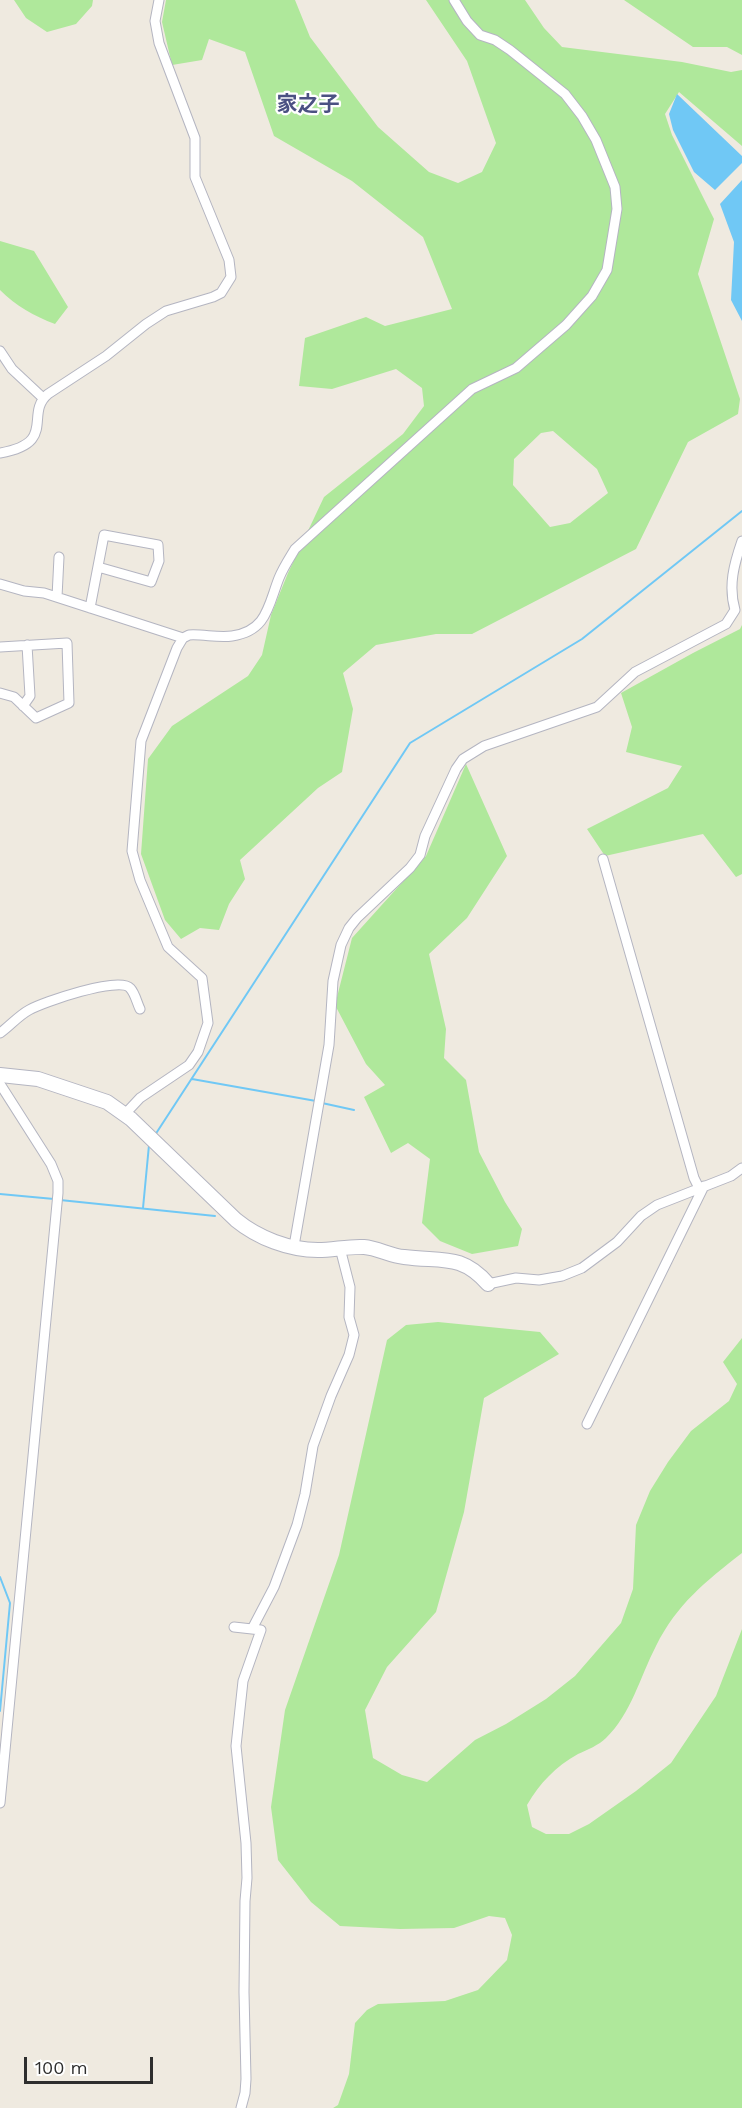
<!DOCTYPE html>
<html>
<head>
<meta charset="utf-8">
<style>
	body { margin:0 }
	#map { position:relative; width:742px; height:2108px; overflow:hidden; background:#efeae0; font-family:"Work Sans",sans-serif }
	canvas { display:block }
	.scale { position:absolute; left:24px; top:2057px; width:129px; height:27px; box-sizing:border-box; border:3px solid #2e2e2e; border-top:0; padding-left:8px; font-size:18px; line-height:21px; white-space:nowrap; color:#2e2e2e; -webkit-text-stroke:4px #fff; paint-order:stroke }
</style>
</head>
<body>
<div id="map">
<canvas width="742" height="2108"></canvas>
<div class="scale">100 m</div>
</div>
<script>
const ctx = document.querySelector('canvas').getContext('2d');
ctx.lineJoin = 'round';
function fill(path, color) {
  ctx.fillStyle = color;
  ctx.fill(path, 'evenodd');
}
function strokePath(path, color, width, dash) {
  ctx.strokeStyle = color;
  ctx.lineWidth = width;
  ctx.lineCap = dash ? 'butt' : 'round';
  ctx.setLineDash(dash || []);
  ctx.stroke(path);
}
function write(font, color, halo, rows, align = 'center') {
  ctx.font = font + ' "Work Sans","Noto Sans JP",sans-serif';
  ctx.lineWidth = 4.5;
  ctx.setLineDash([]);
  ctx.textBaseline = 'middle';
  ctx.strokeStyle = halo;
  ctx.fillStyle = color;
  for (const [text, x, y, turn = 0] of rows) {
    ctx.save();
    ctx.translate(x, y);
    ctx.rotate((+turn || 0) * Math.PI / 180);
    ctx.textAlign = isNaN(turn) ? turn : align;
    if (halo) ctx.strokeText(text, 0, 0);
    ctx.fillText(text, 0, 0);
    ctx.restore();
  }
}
fill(new Path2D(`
	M14,0H93L92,6L76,24L47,32L26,18Z
	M166,0H295L310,37L378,127L429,172L458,183L482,172L496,143L467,61L426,0H525L544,28L562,47L682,62L731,72L742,70V146L679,92L665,114L672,135L714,219L698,274L740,399L738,414L688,442L636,549L472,634H436L376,645L343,673L353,709L342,772L318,788L240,860L245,879L229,904L219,930L200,928L181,939L165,920L141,854L148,759L172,726L248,676L262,655L271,615L288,573L324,497L403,434L424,406L422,388L396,369L332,389L299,386L305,338L366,317L385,326L452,309L423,237L352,181L274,136L245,52L209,39L202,60L172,65L162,22ZM553,431L597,469L608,493L570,523L550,527L513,485L514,459L541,433Z
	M624,0H742V55L727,47H693Z
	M0,241L34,251L68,307L55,324C34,316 16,306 0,290Z
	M742,625V874L736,877L703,834L605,856L587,829L668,788L682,766L626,752L632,727L621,693L693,653L740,629Z
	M466,764L507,856L467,918L429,954L446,1029L444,1058L466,1080L479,1152L505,1202L522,1229L518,1246L472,1254L440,1241L422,1223L430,1159L408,1143L391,1153L364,1097L385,1085L366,1064L335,1005L352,938L426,856Z
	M438,1322L540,1332L559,1354L484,1398L464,1512L436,1612L387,1667L365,1710L373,1758L402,1775L427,1782L475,1740L506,1724L546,1699L575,1676L621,1623L633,1589L636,1525L650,1491L668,1462L691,1431L729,1401L737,1384L723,1362L742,1338V1553C705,1582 677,1604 656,1646C640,1677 631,1714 606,1738C599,1745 587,1750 578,1754C555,1767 540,1783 527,1805L532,1827L546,1834H569L589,1824L636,1791L671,1763L716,1696L742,1629V2108H333L338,2105L349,2074L355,2023L367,2010L378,2004L445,2001L478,1990L507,1960L512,1935L505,1918L489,1916L454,1928L400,1929L340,1926L311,1902L278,1860L271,1807L285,1710L339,1555L387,1340L406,1325Z`), '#afe89b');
fill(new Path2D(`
	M677,94L742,156V163L715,190L694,172L673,130L669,114Z
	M742,180V321L731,300L734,242L720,204Z`), '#70c8f5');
strokePath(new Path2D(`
	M192,1079L316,1101
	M322,1103L354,1110
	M155,1135L410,743L582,639L742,511
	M0,1194L54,1199
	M60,1200L215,1216
	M143,1208L149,1145
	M0,1577L10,1603L0,1711`), '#70c8f5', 2);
const street = new Path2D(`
	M0,351L12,369L43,398
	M0,453C58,443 24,414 48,394L106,356L146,324L166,311L213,297L221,293L231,277L229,260L195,177V138L159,43L155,21L159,0
	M0,584L24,591L44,593L183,638
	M57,597L59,557
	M90,608L104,535L158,545L159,561L151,582L98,567
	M0,647L67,643L69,703L36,718L14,697L0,693
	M23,706L30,696L27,645
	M603,859L694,1178L699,1188
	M0,1033C10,1026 18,1016 29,1010C43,1002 119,976 130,988C135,993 137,1003 140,1009
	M0,1084L51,1164L58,1181V1193L0,1803
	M125,1114L140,1098L189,1065L198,1052L208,1023L202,978L168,947L140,880L132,851L141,741L177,648L183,638L189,635C203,634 218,638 232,636C267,631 268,606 279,578C283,568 289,559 295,549L472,389L516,368L566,325L592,296L607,270L617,209L615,187L596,140L582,116L565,94L510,50L495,40L480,35L467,21L454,0
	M294,1246L329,1045L333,981L341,945L349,928L357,918L410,868L420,855L425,836L456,769L463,759L484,746L597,707L635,672L726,624L735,610C728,586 734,564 742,541
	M488,1284L516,1278L539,1280L562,1276L582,1268L617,1242L641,1216L657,1205L731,1176L742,1168
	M587,1424L704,1186
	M234,1627L261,1630L243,1681L236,1746L246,1843L247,1878L245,1901L244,1992L246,2079L245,2093L241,2108
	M252,1629L274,1587L297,1525L305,1494L313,1446L331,1396L349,1355L354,1335L349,1317L350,1287L340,1248`);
const secondary = new Path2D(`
	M0,1075L38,1079L107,1102L131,1119L236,1220C258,1238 289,1250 318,1250C333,1250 349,1246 364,1247C378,1248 390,1256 404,1257C441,1262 461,1253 488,1284`);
strokePath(street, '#b4b5c1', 11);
strokePath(secondary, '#b4b5c1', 16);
strokePath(street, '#fff', 9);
strokePath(secondary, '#fff', 14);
write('bold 21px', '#4b5182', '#fff', [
	["家之子",308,105]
]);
</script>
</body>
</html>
